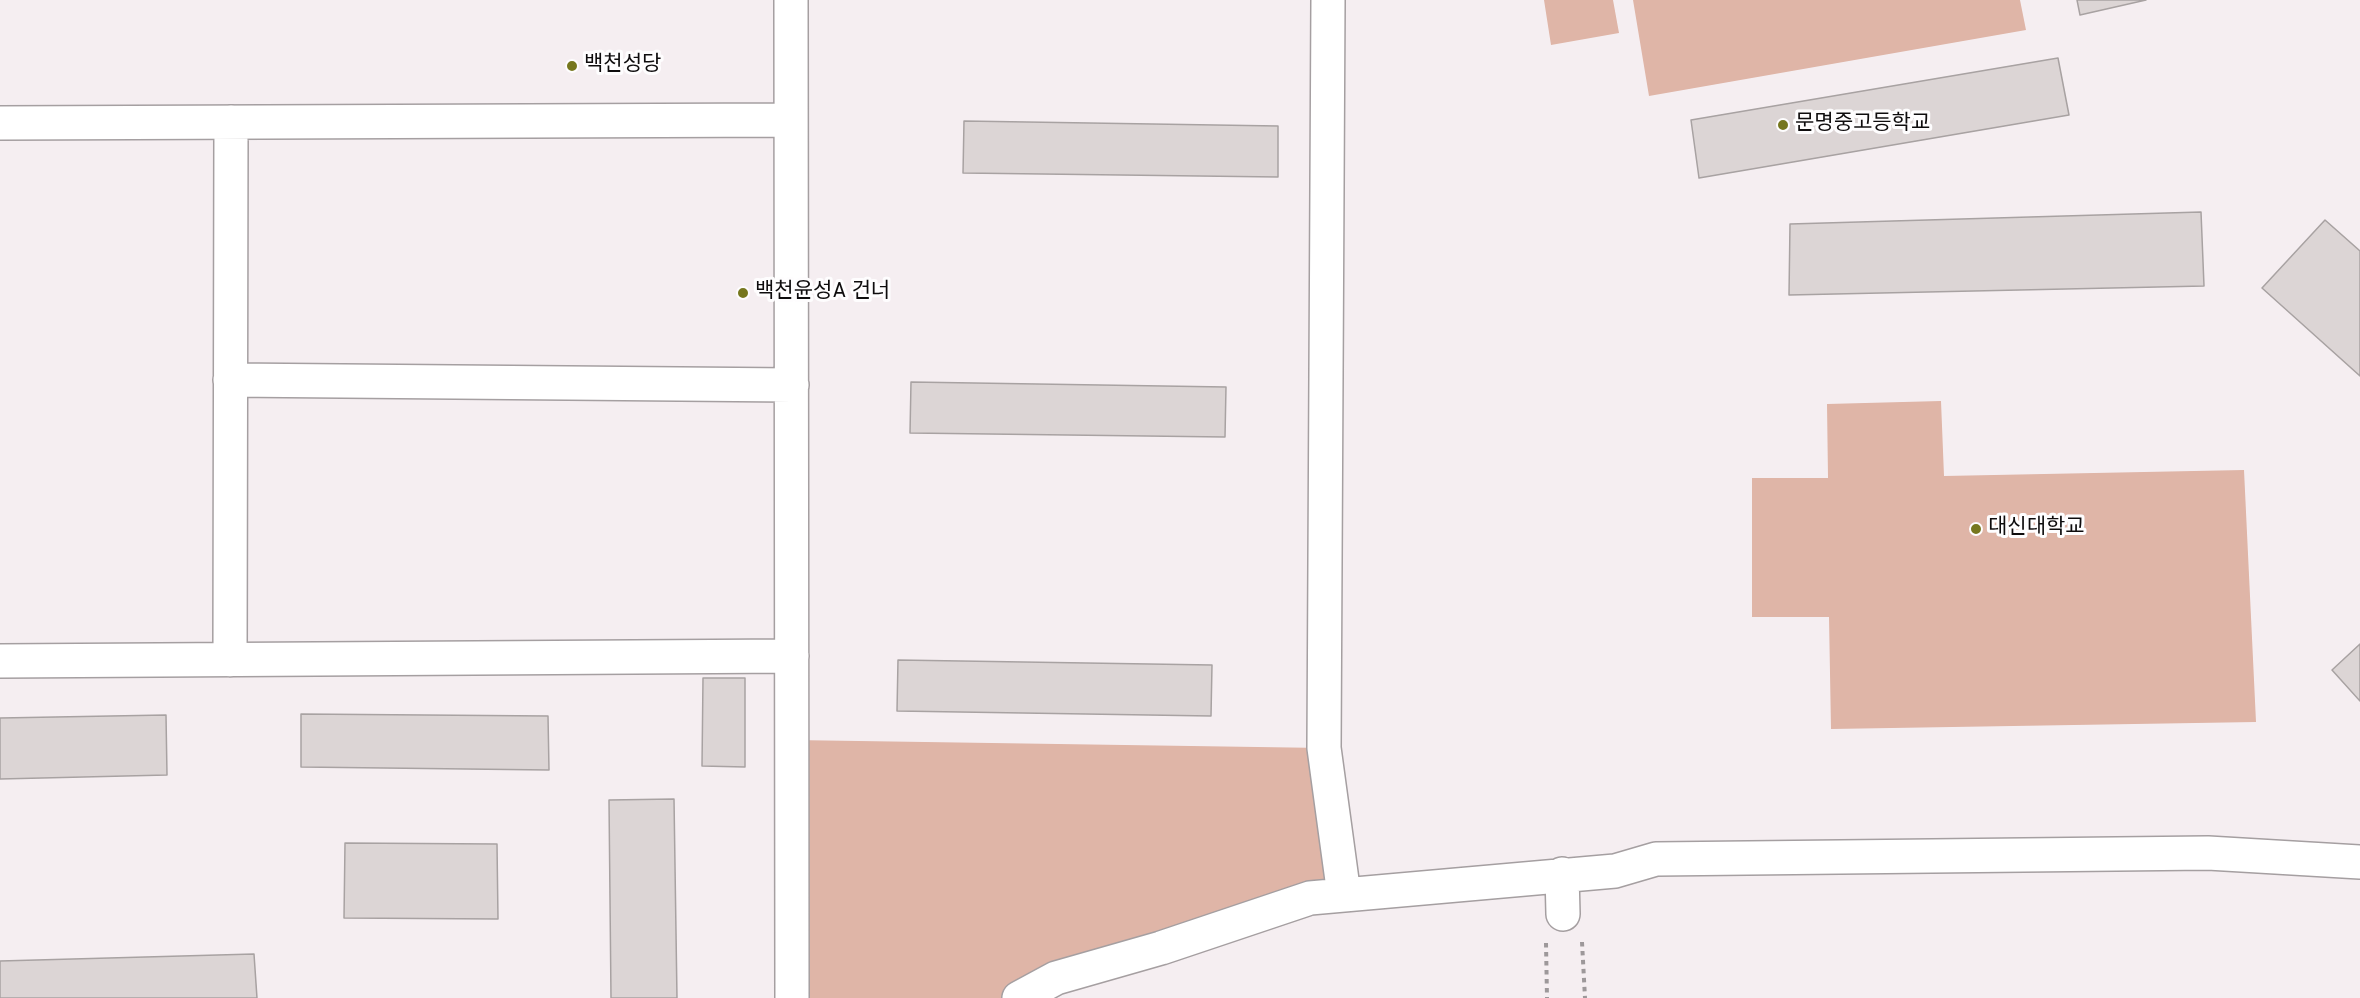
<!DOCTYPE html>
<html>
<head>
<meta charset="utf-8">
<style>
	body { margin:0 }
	canvas { display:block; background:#f5eef1 }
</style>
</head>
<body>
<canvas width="2360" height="998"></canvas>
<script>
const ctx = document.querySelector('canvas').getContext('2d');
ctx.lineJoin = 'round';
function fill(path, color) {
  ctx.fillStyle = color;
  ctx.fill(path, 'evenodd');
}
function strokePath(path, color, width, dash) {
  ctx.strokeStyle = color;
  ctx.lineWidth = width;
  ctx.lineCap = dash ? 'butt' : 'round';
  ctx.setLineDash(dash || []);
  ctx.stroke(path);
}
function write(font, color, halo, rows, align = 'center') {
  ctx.font = font + ' Overpass,"Noto Sans KR",sans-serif';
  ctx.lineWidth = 6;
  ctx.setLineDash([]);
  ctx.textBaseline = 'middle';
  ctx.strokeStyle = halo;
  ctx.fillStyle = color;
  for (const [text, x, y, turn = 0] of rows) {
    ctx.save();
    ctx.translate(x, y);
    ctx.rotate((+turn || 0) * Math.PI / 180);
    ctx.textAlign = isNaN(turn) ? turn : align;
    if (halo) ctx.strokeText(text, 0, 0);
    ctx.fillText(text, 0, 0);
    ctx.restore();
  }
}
fill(new Path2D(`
	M1544,0H1613L1619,33L1551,45Z
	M1633,0H2020L2026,30L1649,96Z
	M1941,401L1944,476L2244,470L2256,722L1831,729L1829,617H1752V478H1828L1827,404Z
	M792,740L1324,748L1344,895L1013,998H792Z`), '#dfb5a7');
const building = new Path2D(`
	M2077,0H2146L2080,15Z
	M2058,58L2069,115L1699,178L1691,120Z
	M964,121L1278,126V177L963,173Z
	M2201,212L2204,286L1789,295L1790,224Z
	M2325,220L2360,251V376L2262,288Z
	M911,382L1226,387L1225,437L910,433Z
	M2360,644V701L2332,670Z
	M898,660L1212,665L1211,716L897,711Z
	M703,678H745V767L702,766Z
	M301,714L548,716L549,770L301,767Z
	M166,715L167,775L0,779V718Z
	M674,799L677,998H611L609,800Z
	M345,843L497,844L498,919L344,918Z
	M254,954L257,998H0V961Z`);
fill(building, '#dcd5d5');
strokePath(building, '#a8a2a2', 1.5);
const minor = new Path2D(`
	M791,0L792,998
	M1328,0L1324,748L1344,895
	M0,123L791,120
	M230,380L792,385
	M230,660L231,122
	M0,661L792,656
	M1562,874L1563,914
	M1019,998L1056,978L1161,948L1310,898L1615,871L1656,859L2208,853L2360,862`);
strokePath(minor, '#a59fa1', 36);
strokePath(new Path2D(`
	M1582,942L1585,998
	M1546,943L1547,998`), '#9d989a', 4, [4.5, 4.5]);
strokePath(minor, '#fff', 33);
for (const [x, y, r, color] of [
	[572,66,6,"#76771e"],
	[1783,125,6,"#76771e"],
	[743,293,6,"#76771e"],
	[1976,529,6,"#76771e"]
]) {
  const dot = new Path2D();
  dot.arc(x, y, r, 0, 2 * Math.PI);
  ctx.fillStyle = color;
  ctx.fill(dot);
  strokePath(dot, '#fefdfe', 2);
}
write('21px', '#0e0c0d', '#fefdfe', [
	["백천성당",584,66],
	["문명중고등학교",1795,125],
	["백천윤성A 건너",755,293],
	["대신대학교",1988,529]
], 'left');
</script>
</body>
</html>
